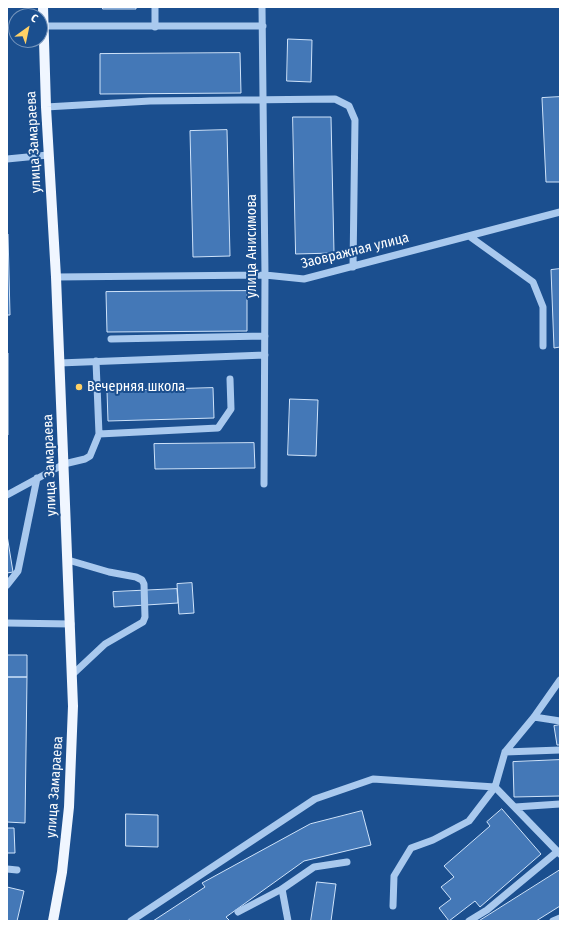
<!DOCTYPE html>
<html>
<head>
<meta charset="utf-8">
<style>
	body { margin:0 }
	#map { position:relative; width:567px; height:928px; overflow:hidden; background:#1b4f8f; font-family:"Fira Sans Condensed",sans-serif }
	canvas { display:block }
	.frame { position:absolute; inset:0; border:8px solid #fff; pointer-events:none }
	.north { position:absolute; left:8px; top:8px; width:40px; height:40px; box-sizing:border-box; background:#1b4f8f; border:1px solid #7695bc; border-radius:50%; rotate:33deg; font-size:11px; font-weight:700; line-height:16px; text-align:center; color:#fff }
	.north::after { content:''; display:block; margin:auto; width:14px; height:18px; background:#ffd166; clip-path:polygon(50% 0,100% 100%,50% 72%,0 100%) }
</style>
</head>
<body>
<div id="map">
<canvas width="567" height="928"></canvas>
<div class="frame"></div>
<div class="north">С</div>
</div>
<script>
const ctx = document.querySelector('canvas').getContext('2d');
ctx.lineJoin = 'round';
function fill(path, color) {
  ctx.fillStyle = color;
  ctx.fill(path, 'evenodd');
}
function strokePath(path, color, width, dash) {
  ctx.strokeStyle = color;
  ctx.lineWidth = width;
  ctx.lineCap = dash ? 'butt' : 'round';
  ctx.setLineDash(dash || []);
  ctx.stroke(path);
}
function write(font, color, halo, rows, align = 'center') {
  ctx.font = font + ' "Fira Sans Condensed",sans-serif';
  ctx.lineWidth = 4;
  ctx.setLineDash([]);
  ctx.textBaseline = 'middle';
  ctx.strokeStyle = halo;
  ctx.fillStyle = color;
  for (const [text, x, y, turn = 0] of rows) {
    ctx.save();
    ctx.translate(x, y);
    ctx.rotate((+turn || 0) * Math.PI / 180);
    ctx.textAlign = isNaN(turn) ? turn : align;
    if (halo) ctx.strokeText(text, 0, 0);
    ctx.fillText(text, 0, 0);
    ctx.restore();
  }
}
const building = new Path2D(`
	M103,7H136V9H103Z
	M288,39L312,40L311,82L287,81Z
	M240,53L241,93L100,94V54Z
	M560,97V182H546L542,98Z
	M293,117H331L334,253L296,254Z
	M227,130L230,256L193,257L190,131Z
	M7,234H8L10,315H7Z
	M560,269V347L554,348L551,270Z
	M247,291V331L107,332L106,292Z
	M7,353H8V435H7Z
	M213,388L214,418L108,421L107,391Z
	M290,399L318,400L316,456L288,455Z
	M254,443L255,468L155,469L154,444Z
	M7,535L13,572L7,573Z
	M192,583L194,613L179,614L177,584Z
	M177,589L178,603L114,607L113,592Z
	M7,655H27V677H7Z
	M7,677H27L25,823L7,822Z
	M560,725V745H557L554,726Z
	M560,760V796L514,797L513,762Z
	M502,809L541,854L480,907L475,901L449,921L439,908L451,899L441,887L454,877L444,866L490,826L487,822Z
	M362,811L371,845L304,861L226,917L230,921H190V920L188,921H153L205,887L202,883L310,824Z
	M126,814L158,815V847L126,846Z
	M7,828H14L15,853H7Z
	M560,870V906L536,921H479Z
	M317,882L336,884L331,921H311Z
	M7,887L24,891L17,921H7Z`);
fill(building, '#4478b7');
strokePath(building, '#cfe3fa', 1);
strokePath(new Path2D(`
	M155,7V27
	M262,7L265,275L264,484
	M44,26H263
	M46,107L150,101L335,99L349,106L355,120L353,267
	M7,159L48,155
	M469,236L533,282L543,307V346
	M56,277L265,275L304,279L560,212
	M111,339L265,336
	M96,361L99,434L218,428L231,409L230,379
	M59,363L265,355
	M7,495L64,464L85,459L90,456L99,434
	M68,560L109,572L136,577L142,580L144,584L145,617L143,622L105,644L73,674
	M7,585L18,571L37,478
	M7,623L71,624
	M560,680L534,717L505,752L495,787L560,854
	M534,717L560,721
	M505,752L560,750
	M515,807L560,804
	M7,869L17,870
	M282,889L288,921
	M393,906L394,876L411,848L433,840L469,821L495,787
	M238,912L282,889L314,867L347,862
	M131,921L315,799L373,779L495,787
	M469,921L487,910L558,851
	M553,921L560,918`), '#a9c9ee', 7);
strokePath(new Path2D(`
	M43,7L46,107L56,277L73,706L69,807L62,872L53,921`), '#f0f6ff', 10);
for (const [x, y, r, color] of [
	[79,387,4,"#ffd166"]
]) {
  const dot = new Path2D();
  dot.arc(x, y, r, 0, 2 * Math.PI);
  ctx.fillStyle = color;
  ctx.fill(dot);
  strokePath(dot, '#1b4f8f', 1.5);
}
write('14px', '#fff', '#1b4f8f', [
	["улица Замараева",34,142,-93],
	["улица Анисимова",252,246,-90],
	["Заовражная улица",355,251,-14],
	["улица Замараева",50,465,-92],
	["улица Замараева",55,787,-86]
]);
write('14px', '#fff', '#1b4f8f', [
	["Вечерняя школа",87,387]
], 'left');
</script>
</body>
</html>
